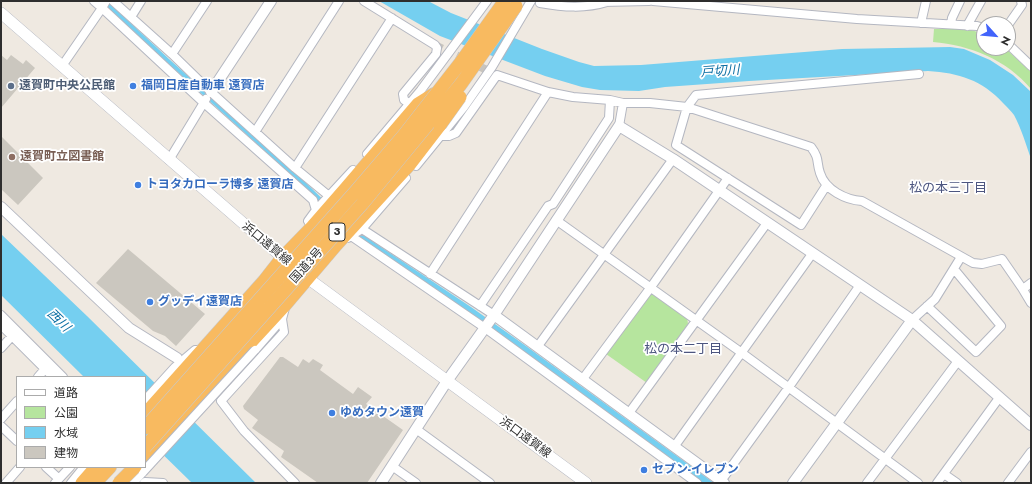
<!DOCTYPE html>
<html>
<head>
<meta charset="utf-8">
<style>
	body { margin:0 }
	#map { position:relative; width:1032px; height:484px; overflow:hidden; background:#efe9e1; font-family:Jost,"Noto Sans JP",sans-serif }
	canvas { display:block }
	.frame { position:absolute; inset:0; border:2px solid #2e2e2e; pointer-events:none }
	.legend { position:absolute; left:16px; top:376px; width:130px; height:92px; box-sizing:border-box; background:#fff; border:1px solid #ababab; margin:0; padding:5px 7px; list-style:none; font-size:12px; color:#2e2e2e }
	.legend li { display:flex; align-items:center; gap:8px; height:20px }
	.legend b { width:20px; border:1px solid #ababab }
	.north { position:absolute; left:976px; top:16px; width:40px; height:40px; box-sizing:border-box; background:#fff; border:1px solid #ababab; border-radius:50%; rotate:117deg; font-size:11px; font-weight:700; line-height:16px; text-align:center; color:#2e2e2e }
	.north::after { content:''; display:block; margin:auto; width:14px; height:18px; background:#4264fb; clip-path:polygon(50% 0,100% 100%,50% 72%,0 100%) }
</style>
</head>
<body>
<div id="map">
<canvas width="1032" height="484"></canvas>
<div class="frame"></div>
<ul class="legend">
<li><b style="height:5px;background:#fff"></b>道路</li>
<li><b style="height:11px;background:#b6e59e"></b>公園</li>
<li><b style="height:11px;background:#75cff0"></b>水域</li>
<li><b style="height:11px;background:#cbc7bf"></b>建物</li>
</ul>
<div class="north">N</div>
</div>
<script>
const ctx = document.querySelector('canvas').getContext('2d');
ctx.lineJoin = 'round';
function fill(path, color) {
  ctx.fillStyle = color;
  ctx.fill(path, 'evenodd');
}
function strokePath(path, color, width, dash) {
  ctx.strokeStyle = color;
  ctx.lineWidth = width;
  ctx.lineCap = dash ? 'butt' : 'round';
  ctx.setLineDash(dash || []);
  ctx.stroke(path);
}
function write(font, color, halo, rows, align = 'center') {
  ctx.font = font + ' Jost,"Noto Sans JP",sans-serif';
  ctx.lineWidth = 3.5;
  ctx.setLineDash([]);
  ctx.textBaseline = 'middle';
  ctx.strokeStyle = halo;
  ctx.fillStyle = color;
  for (const [text, x, y, turn = 0] of rows) {
    ctx.save();
    ctx.translate(x, y);
    ctx.rotate((+turn || 0) * Math.PI / 180);
    ctx.textAlign = isNaN(turn) ? turn : align;
    if (halo) ctx.strokeText(text, 0, 0);
    ctx.fillText(text, 0, 0);
    ctx.restore();
  }
}
fill(new Path2D(`
	M934,29H968L984,34V48H1005L1031,72V89C1007,60 970,45 933,42Z
	M650,295H655L687,317L688,324L647,383L606,354Z`), '#b6e59e');
fill(new Path2D(`
	M99,1H107L169,59L302,179L342,218L372,241L471,307L526,346L714,483H701L358,239L289,173Z
	M379,1H428L451,13L542,49L579,62L594,66L641,65L842,49L950,47L964,49L990,60L1013,75L1031,92V159C1026,144 1021,128 1014,115C1011,111 1007,107 1003,103C982,80 959,73 928,71L749,81L665,87L639,91L600,90L582,87L545,76L440,36Z
	M1,234L87,316L256,483H192L145,437V377H84L1,295Z`), '#75cff0');
fill(new Path2D(`
	M1,55L7,60L11,55L23,64L26,60L35,68L1,108Z
	M1,136L43,178L18,205L1,189Z
	M128,249L205,314L176,346L165,336L153,331L96,283Z
	M280,357H283L298,367L303,359L309,363L313,359L323,365L320,370L353,394L358,387L372,397L366,404L403,430L367,483H318L281,457L284,451L252,428L258,420L244,409L243,406Z`), '#cbc7bf');
strokePath(new Path2D(`
	M435,45L495,74`), '#c8c4bd', 8, [8, 4]);
const minor = new Path2D(`
	M106,1L102,8L204,103L313,200L316,210
	M113,1L172,54L211,92L295,168L329,196
	M364,1L435,45L437,48L436,54L403,94L404,100L409,103
	M653,1L857,19L977,26L984,28
	M602,2L649,1
	M540,3C563,7 585,9 607,2
	M131,17L141,1
	M921,23L926,1
	M951,24L952,18L960,1
	M1008,25L1022,5L1021,1
	M967,26L981,1
	M1008,44L1031,66
	M172,54L207,1
	M62,66L102,8L94,1
	M619,126L623,103
	M255,132L339,1
	M442,136H449L456,133L497,75L548,92L573,97L610,100L623,103H650L687,107L811,147C820,159 816,161 820,173C825,190 846,200 862,201L973,263L982,264L1002,259L1022,288L1031,303
	M367,154L421,90L487,1
	M169,160L206,99
	M416,166L464,107L492,67L531,1
	M295,168L392,18
	M826,186L801,225L676,145L687,107L696,95L919,74
	M556,220L742,353L918,483
	M312,227L308,221L316,210L353,170
	M362,229L494,315
	M351,236L485,328L697,483
	M348,238L362,229L406,178
	M430,274L548,92
	M1023,289L1031,283
	M480,306L548,206L553,204L609,118L610,100
	M927,306L976,352L1001,326L954,269
	M285,308L282,319L284,332L221,401L244,431L295,483
	M1,315L63,377
	M912,320L935,299L961,257
	M1,325L53,377
	M538,346L673,159
	M1,348L12,336
	M255,350L282,319
	M38,377L45,369
	M582,380L651,287L728,178
	M145,400L175,367L195,350H197
	M629,413L767,223
	M1,419L17,401
	M1,426L17,441
	M416,429L490,483
	M674,447L812,254
	M392,466L416,483
	M46,467L58,478
	M944,474L957,483
	M721,481L789,387L860,285
	M6,483L20,467
	M55,483L70,467
	M71,483L84,467
	M133,483L143,472
	M144,483L145,482L163,483
	M867,483L958,361
	M937,483L999,398
	M1008,483L1031,452`);
const tertiary = new Path2D(`
	M211,92L271,1
	M1,207L129,328L177,358
	M494,315L724,483
	M381,483L447,381L494,315L619,126L673,159L912,320L1031,425
	M793,483L912,320`);
const secondary = new Path2D(`
	M1,13L289,263
	M302,274L586,483`);
const trunk = new Path2D(`
	M145,414L264,281L282,258L312,227L346,188L418,104L434,94
	M145,457L285,305L336,245L410,164L440,125
	M82,483L96,467
	M95,483L110,467`);
strokePath(minor, '#b4b7c1', 10);
strokePath(tertiary, '#b4b7c1', 12);
strokePath(secondary, '#b4b7c1', 12);
strokePath(trunk, '#c9c9c9', 14);
strokePath(minor, '#fff', 8);
strokePath(tertiary, '#fff', 10);
strokePath(secondary, '#fff', 11);
strokePath(trunk, '#f8ba60', 13);
const minorBridge = new Path2D(`
	M143,472L255,350`);
const trunkBridge = new Path2D(`
	M440,125L460,97
	M145,428L356,191L404,135L461,62L504,2
	M145,447L362,204L461,84L516,6
	M119,483L135,467`);
strokePath(minorBridge, '#b4b7c1', 10, []);
strokePath(trunkBridge, '#c9c9c9', 14, []);
strokePath(minorBridge, '#fff', 8);
strokePath(trunkBridge, '#f8ba60', 13);
for (const [x, y, r, color] of [
	[11,86,4,"#5c6f8a"],
	[133,86,4,"#3f7fe0"],
	[12,157,4,"#8d6e63"],
	[138,185,4,"#3f7fe0"],
	[150,302,4,"#3f7fe0"],
	[332,413,4,"#3f7fe0"],
	[644,470,4,"#3f7fe0"]
]) {
  const dot = new Path2D();
  dot.arc(x, y, r, 0, 2 * Math.PI);
  ctx.fillStyle = color;
  ctx.fill(dot);
  strokePath(dot, '#fff', 1.5);
}
for (const [x, y, w] of [
	[337,232,16]
]) {
  const box = new Path2D();
  box.roundRect(x - w / 2, y - 9, w, 18, 3);
  ctx.fillStyle = '#fff';
  ctx.fill(box);
  strokePath(box, '#2e2e2e', 1);
}
write('bold 11px', '#2e2e2e', null, [
	["3",337,232]
]);
write('bold 12px', '#4e5e75', '#fff', [
	["遠賀町中央公民館",19,86]
], 'left');
write('bold 12px', '#366cbe', '#fff', [
	["福岡日産自動車 遠賀店",141,86],
	["トヨタカローラ博多 遠賀店",146,185],
	["グッデイ遠賀店",158,302],
	["ゆめタウン遠賀",340,413],
	["セブン-イレブン",652,470]
], 'left');
write('bold 12px', '#785e54', '#fff', [
	["遠賀町立図書館",20,157]
], 'left');
write('12px', '#2e2e2e', '#fff', [
	["浜口遠賀線",266,244,40],
	["国道3号",307,266,-48],
	["浜口遠賀線",525,438,36]
]);
write('italic 13px', '#0d6fa3', '#fff', [
	["戸切川",720,72,-4],
	["西川",58,321,44]
]);
write('13px', '#4d5680', '#fff', [
	["松の本三丁目",948,189],
	["松の本二丁目",683,350]
]);
</script>
</body>
</html>
